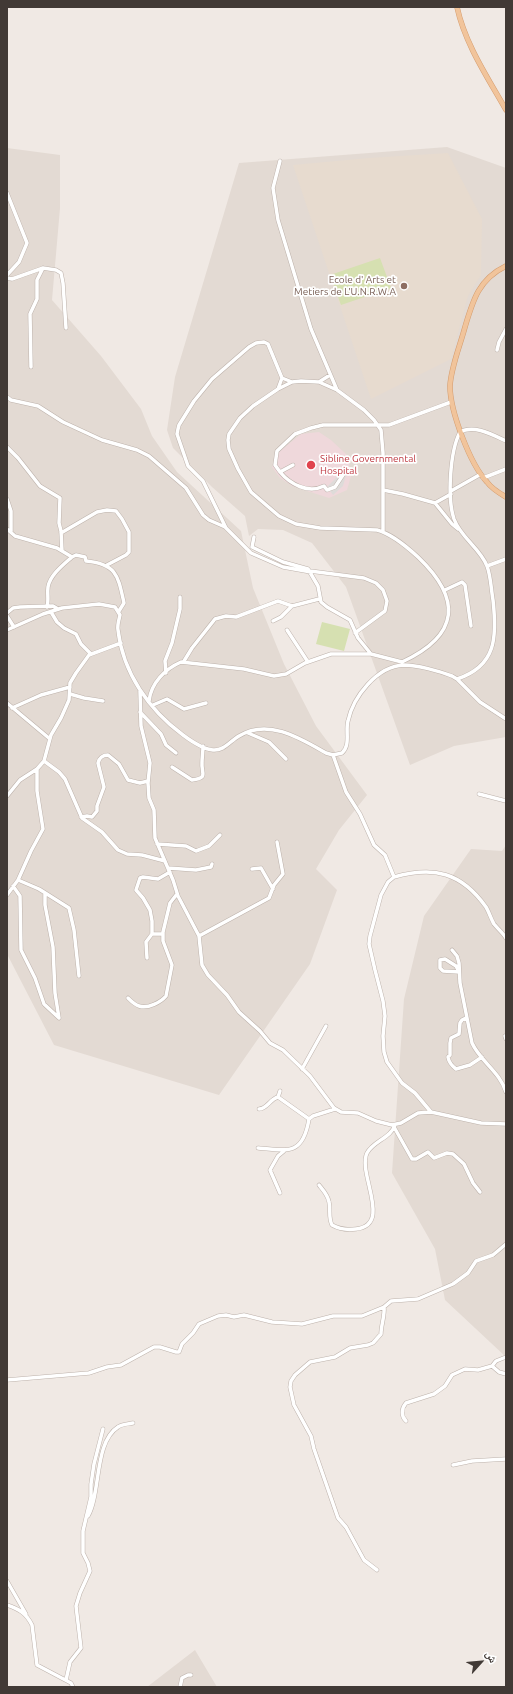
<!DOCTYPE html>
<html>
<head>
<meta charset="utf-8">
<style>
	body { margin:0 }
	#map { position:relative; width:513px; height:1694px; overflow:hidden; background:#f0e9e4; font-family:Ubuntu,"Noto Naskh Arabic",sans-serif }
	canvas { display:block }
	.frame { position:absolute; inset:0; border:8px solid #413935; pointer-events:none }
	.north { position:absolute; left:461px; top:1642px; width:40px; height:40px; -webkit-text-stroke:3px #fff; paint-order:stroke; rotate:63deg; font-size:11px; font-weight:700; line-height:16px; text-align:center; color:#413935 }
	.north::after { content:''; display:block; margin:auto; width:14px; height:18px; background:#413935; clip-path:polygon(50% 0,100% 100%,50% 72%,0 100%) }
</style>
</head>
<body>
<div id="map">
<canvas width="513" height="1694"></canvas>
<div class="frame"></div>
<div class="north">ش</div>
</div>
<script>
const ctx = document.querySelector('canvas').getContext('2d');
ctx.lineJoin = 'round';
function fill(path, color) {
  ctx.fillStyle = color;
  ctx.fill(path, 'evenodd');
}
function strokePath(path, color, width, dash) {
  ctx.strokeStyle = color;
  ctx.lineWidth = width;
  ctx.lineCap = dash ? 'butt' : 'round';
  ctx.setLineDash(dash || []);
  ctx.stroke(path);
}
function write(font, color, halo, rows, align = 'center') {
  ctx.font = font + ' Ubuntu,sans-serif';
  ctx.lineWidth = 3.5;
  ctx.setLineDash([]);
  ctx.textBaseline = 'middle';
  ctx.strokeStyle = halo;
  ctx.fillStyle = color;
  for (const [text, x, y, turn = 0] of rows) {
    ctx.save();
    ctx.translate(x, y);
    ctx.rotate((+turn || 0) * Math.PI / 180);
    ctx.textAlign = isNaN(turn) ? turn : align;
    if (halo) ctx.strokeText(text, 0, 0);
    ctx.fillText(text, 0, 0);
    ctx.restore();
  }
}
fill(new Path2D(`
	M447,147L506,168V737L454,746L410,765L346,587L312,543L283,530L258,529L249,536L245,516L212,487L173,448L167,430L175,377L239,163Z
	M7,148L60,155V208L52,300L101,356L141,409L152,436L177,472L241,531L253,588L284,664L316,726L367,795L339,830L316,869L337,890L310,964L219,1095L54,1045L7,954Z
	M506,845V1357L445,1300L435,1249L392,1173L404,999L424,916L471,849L502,851Z
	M195,1650L217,1687H147Z`), '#e3dad3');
fill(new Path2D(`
	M448,153L482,219L481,275L468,296L451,359L371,399L293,165L369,158Z`), '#e7dbcf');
fill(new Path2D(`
	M319,432L331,440L346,454L349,463L351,476L347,490L329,498L292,486L280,478L272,467L280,451L301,434Z`), '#efd8db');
fill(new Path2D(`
	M380,258L391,288L341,305L330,275Z
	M322,622L350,629L344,651L316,644Z`), '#d6e0b1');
fill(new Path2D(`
	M340,470L347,472L343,486L333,495L327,487L335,479Z`), '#dedbd9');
const minor = new Path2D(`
	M280,161L273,188L278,220L311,329L337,390
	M7,193L27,243L19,262L7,275
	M7,278L12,279L43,268L56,270L61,273L63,283L66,328
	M497,350L499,342L506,329
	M31,367L30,314L37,299V280L43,268
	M319,382L330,375
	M278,389L282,378
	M7,397L11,400L38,406L63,422L102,440L137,450L149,456L186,488L203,515L209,520L225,527L251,553L283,567L311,572
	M7,447L18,458L40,486L60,498L59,523L61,531L62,551
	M293,465L280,472L275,465L277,451L295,434L311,428L323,425H389L451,402
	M280,472C290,484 308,494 324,486L327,490L335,487L343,475
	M483,478L506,469
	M383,490L403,494L435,503L451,494
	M451,491L481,474
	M7,499L11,511V531
	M435,503L452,524L458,529
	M226,528L203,481L188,466L177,434L178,429L179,425L194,401L212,379L249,347L256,343L264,342L268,344L282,378L292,382
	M7,529L15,536L57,548L72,557L76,555L85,557L86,561C117,564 118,576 124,603L119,611
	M61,533L97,512L107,510L116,511L122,519L129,532V552L126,555L107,565
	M254,537L252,547L283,562L308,569L318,586L321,602L327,607L350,620L358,638L371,654
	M487,566L506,559
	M310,571L364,578L376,583L383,590L387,601L385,611L355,633
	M445,590L462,582L465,585L471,626
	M47,607C49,600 47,594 48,587C50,575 63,565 72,557
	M51,612L57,622L64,628L76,634L81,644L91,654
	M7,613L13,608L20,607L53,606L58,609
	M7,616L14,627
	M273,621L281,617L292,606
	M7,630L43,614L62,608L99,604L115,607L120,615C119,620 117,625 118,630C123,673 149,710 183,735C191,741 202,749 213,750C224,751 230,741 239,736C268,718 300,738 326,753L333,755L342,753C351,745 345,731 348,721C353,697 377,666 404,665C417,665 439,671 452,676L457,679L480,702L506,719
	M287,630L308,662
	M121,643L89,655L76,673L70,683L69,700L61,718L51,735L44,761L59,772L65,779L82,818L102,832L118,850L127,854L142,855L165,861
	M184,661L192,648L215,619L226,616L236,617L278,601L292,606L319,599
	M166,673L165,661L172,643L180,609V597
	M457,679C497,666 497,636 493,600C491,589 491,577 487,566C480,548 461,538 454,519C447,498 450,451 460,432C474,424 493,435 506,441
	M140,691L141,726L150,763L148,783L149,798L154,810L155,838L173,880L178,896L199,936L202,965L208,975L227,995L239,1012L260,1031L270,1043L283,1050L310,1076L334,1108L341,1112L358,1113L376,1121L392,1125L401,1123L418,1113L431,1112L481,1123L506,1124
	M70,694L84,698L103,701
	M149,701C151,683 165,669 181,662L244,669L274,676L286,674L305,663L331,654H371L402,662C460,635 462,599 418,557C406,546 392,534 377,530L320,528L296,524L279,516L251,492L238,469L229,449L228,440L229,434L240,418L253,406L278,389L292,382L301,381L319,382L337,390L364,410L374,420L381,430L383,453V532
	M7,703L50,739
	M153,705L167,699L184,709L206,703
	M12,708L41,695L70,687
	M140,712L161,734L166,745L176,753
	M248,733L269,742L286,759
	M333,755L346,792L360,814L374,845L385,855L394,877C434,866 461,872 486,907C489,912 491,919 494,924C498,929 503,933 506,938
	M172,767L192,780C209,778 201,773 202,763C202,757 203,752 203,746
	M479,794L506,801
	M7,796L20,780L37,769L44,761
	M81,817L87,816L92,817L97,811V806L104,787L98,763C99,758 103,755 108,755L119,764L128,780L140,783L148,781
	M157,844L186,846L196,851L209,846L220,835
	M168,868L196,870L211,867L212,864
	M252,869L261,868L273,889
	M394,877L388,882L381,895L370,936L369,944L375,970L383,1001L385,1016L383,1036L384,1052L387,1062L402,1083L415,1093L431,1112
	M18,880L39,889L69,908L74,930L79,976
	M13,886L20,896L21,950L35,978L44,1004L59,1018L55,993L53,947L45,905V893
	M7,895L18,880L31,851L43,829L37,791V769
	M152,934H163
	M199,936L269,898L274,885L283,874L277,842
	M452,950L457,956L459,963L460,983L472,1043C480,1061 500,1072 506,1092
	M147,958L146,942L152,934V921L150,910L143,898L136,890L140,878L143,877L158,879L170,872
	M445,959L456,966L459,972L443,971L440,968V960Z
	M128,998C131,1001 135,1005 139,1006C148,1009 161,1002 166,996L172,965L163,941V932L170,903L177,894
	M466,1018L462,1020L460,1023L459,1034L451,1038L450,1043V1055L448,1057C449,1063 452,1066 456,1069L470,1065L482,1057
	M505,1036L506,1039
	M302,1069L326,1026
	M278,1097L280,1091
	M259,1109C267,1109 270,1099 278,1097L309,1119
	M394,1127L412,1159H416L428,1152L434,1158L447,1153L453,1154L464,1164L473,1183L480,1192
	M258,1148C289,1151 303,1155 309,1119L313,1116L335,1109
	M319,1185C323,1190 328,1195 329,1202C331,1210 328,1217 332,1225C339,1229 348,1230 356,1229C393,1225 357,1173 367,1153C373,1141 391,1138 395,1125
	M280,1193L270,1170L278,1156L284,1151
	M492,1366L499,1372L506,1374
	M7,1380L89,1373L107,1367L121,1365L154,1347H160L176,1352H179L182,1344L193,1333L199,1324L218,1316L226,1315L234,1317L244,1315L272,1322L302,1324L333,1316H362L384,1307L391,1301L418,1299L453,1284L468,1273L476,1261L493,1255L506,1244
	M406,1421C401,1416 401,1409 406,1403L434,1394L445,1386L452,1375L465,1369L478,1370L492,1366L496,1361L506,1357
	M453,1465L472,1461L506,1459
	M88,1516C101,1493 94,1442 118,1427C122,1424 128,1424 133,1423
	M377,1570L364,1560L346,1527L338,1518L314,1449L311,1436L294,1405L290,1387L291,1381L295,1375L310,1362L335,1357L350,1348L368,1345L373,1343L381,1334C381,1325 385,1316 384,1307
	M7,1581L26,1614
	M7,1605C19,1609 26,1613 32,1625L37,1665L71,1683L73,1687
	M66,1680L70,1662L81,1648L76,1606L80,1593L90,1571L88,1563L83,1553V1531L91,1497V1484L94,1464L103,1429
	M180,1687L182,1678L188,1675H191`);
const major = new Path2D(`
	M457,7C465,44 488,78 506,110
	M506,266C479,279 473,300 465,327C460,346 451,367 450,386C450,411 470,464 487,482C492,489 499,493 506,497`);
strokePath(minor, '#bdb2ab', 4.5);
strokePath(major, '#d49c6e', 5.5);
strokePath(minor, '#fff', 3.5);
strokePath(major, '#f1c49b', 4.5);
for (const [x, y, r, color] of [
	[404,286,4,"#8d6e63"],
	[311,465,5,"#e0444e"]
]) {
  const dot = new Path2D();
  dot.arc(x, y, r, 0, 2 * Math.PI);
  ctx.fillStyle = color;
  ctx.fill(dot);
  strokePath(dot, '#fff', 1.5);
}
write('10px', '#785e54', '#fff', [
	["Ecole d' Arts et",396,280],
	["Metiers de L'U.N.R.W.A",396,292]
], 'right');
write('10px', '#be3a42', '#fff', [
	["Sibline Governmental",320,459],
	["Hospital",320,471]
], 'left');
</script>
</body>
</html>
